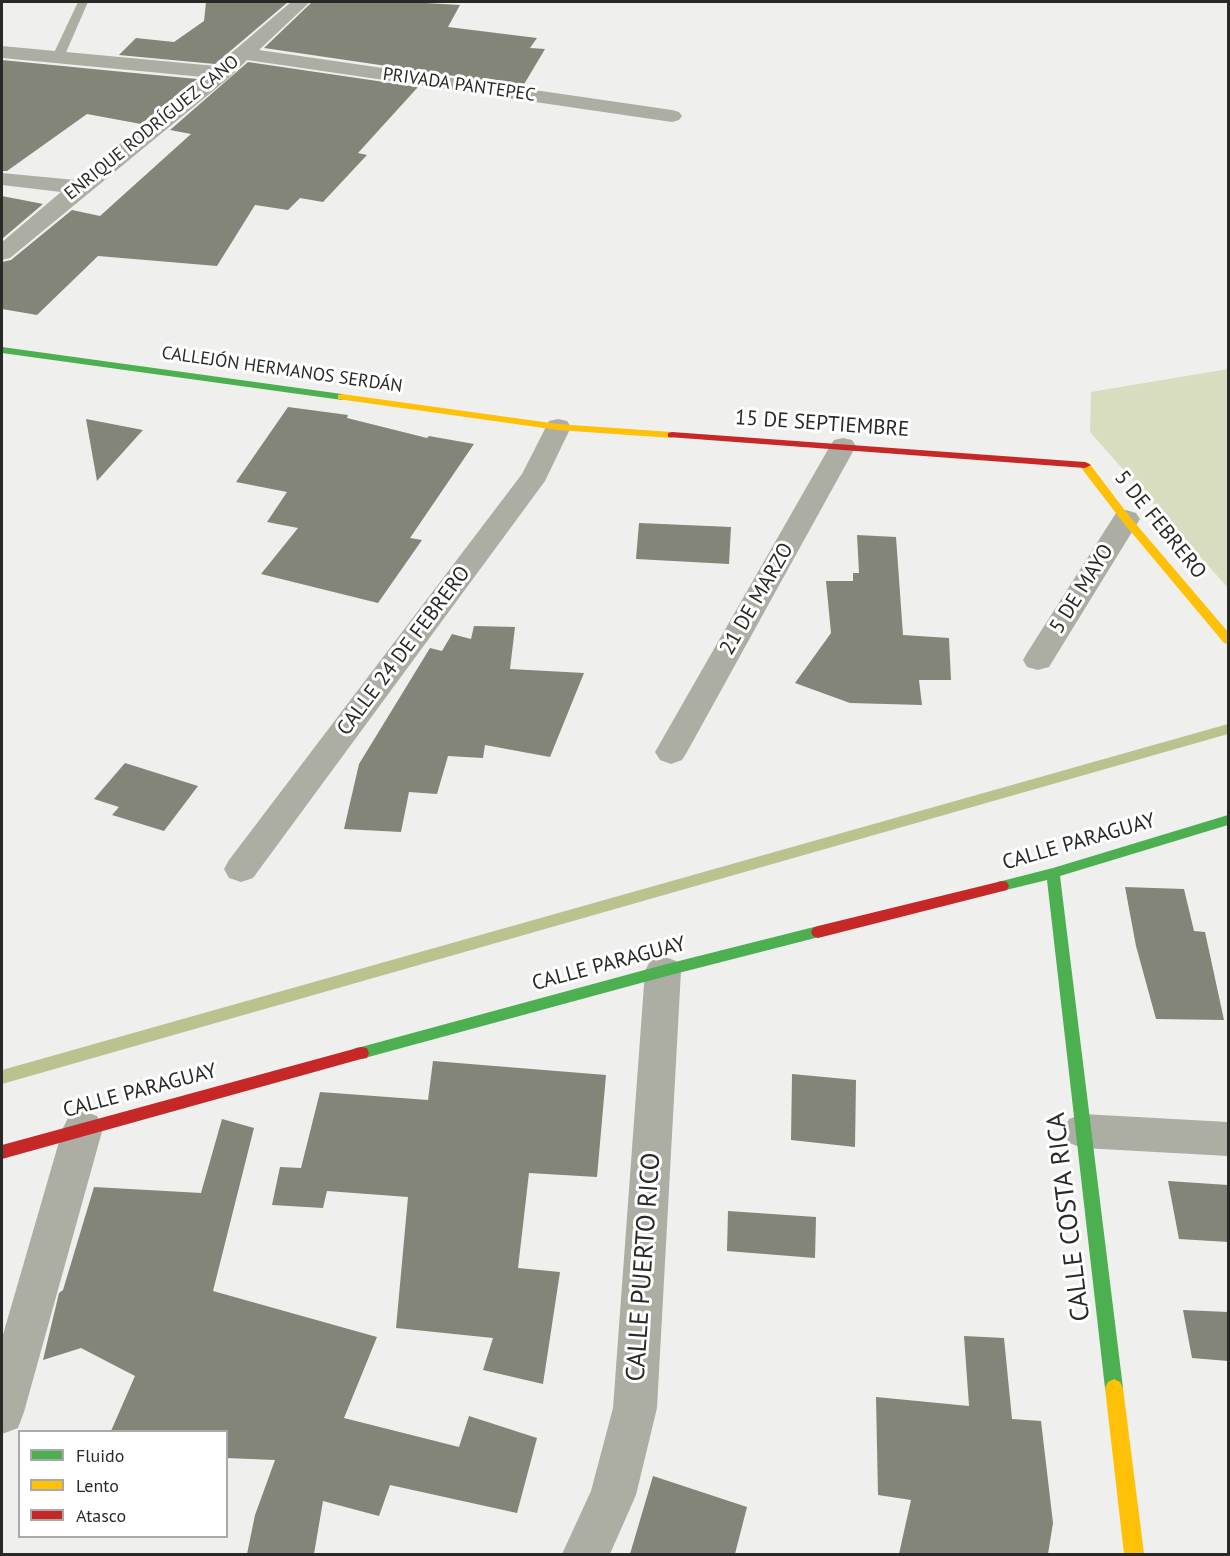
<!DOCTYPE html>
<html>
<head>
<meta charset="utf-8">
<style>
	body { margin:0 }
	#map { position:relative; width:1230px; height:1556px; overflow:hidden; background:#eff0ed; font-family:"PT Sans",sans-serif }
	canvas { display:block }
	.frame { position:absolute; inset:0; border:3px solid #292927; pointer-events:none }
	.legend { position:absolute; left:18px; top:1430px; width:210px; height:108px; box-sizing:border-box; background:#fff; border:2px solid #a9a9a9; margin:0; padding:8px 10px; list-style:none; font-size:18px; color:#292927 }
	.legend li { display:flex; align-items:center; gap:12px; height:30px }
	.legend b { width:30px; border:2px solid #a9a9a9 }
</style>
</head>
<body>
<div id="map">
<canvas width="1230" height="1556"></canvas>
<div class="frame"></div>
<ul class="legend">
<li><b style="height:8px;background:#4caf50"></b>Fluido</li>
<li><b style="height:8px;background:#ffc107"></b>Lento</li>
<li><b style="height:8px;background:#c62828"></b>Atasco</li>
</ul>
</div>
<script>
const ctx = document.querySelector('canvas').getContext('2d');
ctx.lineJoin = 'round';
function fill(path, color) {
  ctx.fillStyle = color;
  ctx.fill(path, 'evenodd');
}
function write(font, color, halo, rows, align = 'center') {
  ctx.font = font + ' "PT Sans",sans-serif';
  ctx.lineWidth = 6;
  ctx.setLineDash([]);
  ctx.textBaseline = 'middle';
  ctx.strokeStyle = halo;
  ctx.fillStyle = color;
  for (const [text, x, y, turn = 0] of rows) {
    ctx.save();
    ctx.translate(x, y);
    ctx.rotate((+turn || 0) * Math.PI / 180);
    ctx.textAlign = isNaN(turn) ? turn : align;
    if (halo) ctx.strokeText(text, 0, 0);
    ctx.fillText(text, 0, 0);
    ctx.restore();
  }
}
fill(new Path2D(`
	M1228,369V588L1090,432L1091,392Z`), '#d8ddc0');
fill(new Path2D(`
	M1228,724V734L2,1084V1070Z`), '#bbc28e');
fill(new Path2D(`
	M206,2H288L215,64L119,55L136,38L174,42L204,21Z
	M312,2H409L460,5L448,27L537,38L530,48L545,49L523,86L264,48Z
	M2,60L103,70L197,79L141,124L87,114L7,171H2Z
	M248,62L418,87L358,153L367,155L323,202L300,198L288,210L255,205L217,266L98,256L37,315L2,309V262L11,260L72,210L100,216L191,134L170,130Z
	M2,196L43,204L2,239Z
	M288,407L348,415L347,418L427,438L429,436L474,444L410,538L422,540L378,603L261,574L298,528L267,522L287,492L236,482Z
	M86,419L143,430L97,481Z
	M639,523L731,527L729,564L636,559Z
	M857,535L896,537L903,635L949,638L951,680H919L922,705L850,703L795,683L831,633L826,581H853V573H859Z
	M474,626L515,627L510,669L584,673L550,757L485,745L483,758L448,756L437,794L409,792L401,832L344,829L359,764L430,648L442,651L452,634L471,639Z
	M125,763L198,786L164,831L112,815L119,807L94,799Z
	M1125,887L1184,889L1194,931L1205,932L1224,1020L1156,1019L1136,946Z
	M433,1061L606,1075L597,1177L529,1173L518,1268L560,1272L543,1384L483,1370L493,1338L396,1328L408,1197L327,1191L323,1208L272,1205L280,1167L301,1168L320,1092L428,1100Z
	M792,1074L856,1080L855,1147L791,1140Z
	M222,1119L254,1128L213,1291L377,1337L344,1418L459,1447L469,1416L537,1438L517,1513L390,1485L379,1516L323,1501L314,1554H247L255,1515L275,1460L226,1458V1431H111L135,1376L81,1348L43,1360L59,1293L63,1290L94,1187L201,1193Z
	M1168,1181L1228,1185V1242L1179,1239Z
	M728,1211L816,1217L815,1258L727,1251Z
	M1183,1310L1228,1312V1361L1192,1358Z
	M964,1336L1004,1338L1012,1419L1041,1421L1053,1523L1048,1554H899L911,1500L878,1495L876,1397L969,1406Z
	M653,1476L747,1507L735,1554H630Z`), '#838578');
fill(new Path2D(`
	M78,2H88L64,57L62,59H54L52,57Z`), '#acaea4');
fill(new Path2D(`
	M291,2H310L259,50L672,110L679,112L682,116L679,120L672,122L247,60L230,77L10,258L2,260V242L61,192L2,185V173L75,180L203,77L2,58V46L216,66Z
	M558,419L567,421L571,427L545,481L253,878L241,882L229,878L224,869L229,860L522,474L549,421Z
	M843,438L852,440L856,446L687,752L682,760L671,764L660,760L655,752L830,446L834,440Z
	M1126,510L1136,513L1140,519L1049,667L1038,670L1027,667L1023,660L1027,653L1116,513Z
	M663,956L676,961L681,971L657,1408L636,1495L610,1554H562L591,1491L613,1408L645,971L650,961Z
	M83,1111L97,1116L103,1128L24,1412L18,1428L2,1434V1338L63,1128L69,1116Z
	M1083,1114L1228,1122V1156L1083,1148L1069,1143L1063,1131L1069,1119Z`), '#acaea4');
fill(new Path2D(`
	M2,347L342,394L347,397L342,400L2,353Z
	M1228,815V825L1060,876L1123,1388L1120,1394L1114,1397L1108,1394L1105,1388L1047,880L1002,891L997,890L995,886L997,882L1002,881L1053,868Z
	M818,926L823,928L825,932L823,936L663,977L361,1059L355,1058L353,1053L355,1048L361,1047L663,965Z`), '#4caf50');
fill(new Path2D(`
	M342,394L558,424L672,432L677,435L672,438L558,430L338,399V395Z
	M1085,462L1089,463L1130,517L1228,632V644L1224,643L1122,521L1079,465Z
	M1114,1379L1120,1382L1123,1388L1144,1554H1124L1105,1388L1108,1382Z`), '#ffc107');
fill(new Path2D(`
	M672,432L1085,462L1091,465L1085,468L668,437V433Z
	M1002,881L1007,882L1009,886L1007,890L818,938L813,936L811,932L813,928L818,926Z
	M361,1047L367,1048L369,1053L367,1058L361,1059L2,1159V1145Z`), '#c62828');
write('18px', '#292927', '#fff', [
	["PRIVADA PANTEPEC",459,85,8],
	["ENRIQUE RODRÍGUEZ CANO",152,128,-39],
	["CALLEJÓN HERMANOS SERDÁN",282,370,8]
]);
write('21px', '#292927', '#fff', [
	["15 DE SEPTIEMBRE",822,424,4],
	["5 DE FEBRERO",1160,525,51],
	["5 DE MAYO",1082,589,-58],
	["21 DE MARZO",757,599,-60],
	["CALLE 24 DE FEBRERO",404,651,-53],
	["CALLE PARAGUAY",1079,842,-16],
	["CALLE PARAGUAY",609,964,-15],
	["CALLE PARAGUAY",140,1091,-15]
]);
write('26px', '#292927', '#fff', [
	["CALLE COSTA RICA",1069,1217,-97],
	["CALLE PUERTO RICO",644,1267,-86]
]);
</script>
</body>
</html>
